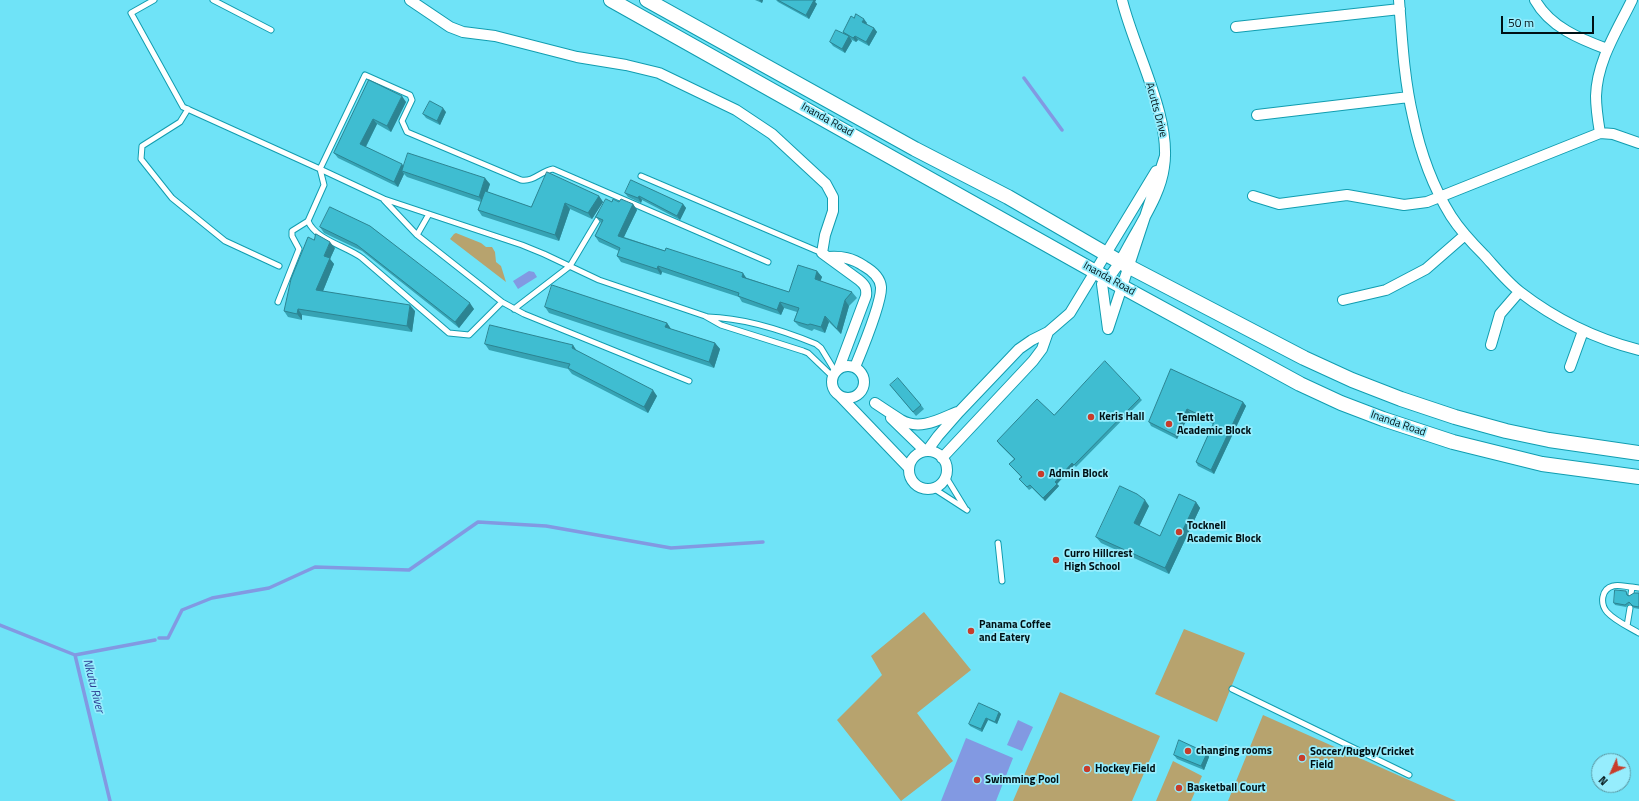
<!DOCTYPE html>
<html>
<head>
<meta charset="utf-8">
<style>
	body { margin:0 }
	#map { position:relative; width:1639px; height:801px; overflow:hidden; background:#6fe3f7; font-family:"Titillium Web",sans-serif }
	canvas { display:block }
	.north { position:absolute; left:1591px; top:753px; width:40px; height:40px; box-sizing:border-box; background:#96edfd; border:1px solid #5a95a0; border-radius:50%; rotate:225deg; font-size:11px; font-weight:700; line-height:16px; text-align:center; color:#001115 }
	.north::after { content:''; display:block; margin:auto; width:14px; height:18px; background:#c83c2b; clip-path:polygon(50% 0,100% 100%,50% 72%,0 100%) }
	.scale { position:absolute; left:1501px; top:16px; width:93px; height:18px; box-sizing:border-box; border:2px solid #001115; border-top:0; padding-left:5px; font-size:12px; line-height:14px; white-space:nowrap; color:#001115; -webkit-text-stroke:3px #96edfd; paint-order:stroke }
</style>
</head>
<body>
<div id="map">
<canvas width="1639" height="801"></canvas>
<div class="north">N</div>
<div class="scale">50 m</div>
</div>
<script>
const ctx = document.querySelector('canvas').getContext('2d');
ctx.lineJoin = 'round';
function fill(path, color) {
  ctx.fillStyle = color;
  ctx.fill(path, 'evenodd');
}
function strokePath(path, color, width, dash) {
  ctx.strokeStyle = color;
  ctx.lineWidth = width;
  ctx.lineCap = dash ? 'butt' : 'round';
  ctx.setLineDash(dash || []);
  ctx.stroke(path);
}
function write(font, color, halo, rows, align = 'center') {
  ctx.font = font + ' "Titillium Web",sans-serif';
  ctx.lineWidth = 3.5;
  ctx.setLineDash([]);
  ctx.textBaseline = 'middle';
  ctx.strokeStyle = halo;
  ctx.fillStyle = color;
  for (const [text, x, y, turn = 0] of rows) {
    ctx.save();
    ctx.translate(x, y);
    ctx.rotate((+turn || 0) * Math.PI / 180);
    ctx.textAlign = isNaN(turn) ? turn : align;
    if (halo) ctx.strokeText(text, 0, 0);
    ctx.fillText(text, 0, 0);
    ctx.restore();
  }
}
fill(new Path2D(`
	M456,233L481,243L486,247H492L495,252L496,262L501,266L506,282L450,239L454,234Z
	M924,612L971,670L917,713L953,761L901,801L837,720L882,675L871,656Z
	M1184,629L1245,653L1217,722L1155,694Z
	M1060,692L1160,736L1132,801H1013Z
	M1263,715L1456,801H1228Z
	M1173,761L1202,776L1191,801H1156Z`), '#b7a36e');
fill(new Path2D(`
	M529,271L534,272L537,277L518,289L513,281Z
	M1018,720L1033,727L1022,751L1007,745Z
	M966,738L1013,758L996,801H941Z`), '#8299e2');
strokePath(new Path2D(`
	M1024,78L1062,130
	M0,625L75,655L110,801
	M159,638H168L182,610L212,598L269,588L315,567L409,570L478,522L546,526L671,548L763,542
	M75,655L155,640`), '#8299e2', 3.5);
const service = new Path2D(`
	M154,0L131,13L183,107L320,169L384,199L522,245L544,254L599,280L705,316L721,325L803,351L808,353L832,376
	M213,0L271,30
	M188,109L180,122L142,146L141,159L172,198L225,241L279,266
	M641,176L822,253
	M384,200L417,235L502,302L524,314L689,381
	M417,235L429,214
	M278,302L299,249L292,236V231L308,221
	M502,302L469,335L449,333L362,258C346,246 316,240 308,221L324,185L320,169L365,75L410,95L412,100L402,121L407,132L521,180C534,182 541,171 553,169L768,262
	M514,309L570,266L601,214
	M708,317C744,318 782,330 816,344L821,348L835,371
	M946,477L965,508
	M933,488L967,510
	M998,543L1002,581
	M1632,587C1626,587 1619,584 1613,586C1601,589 1600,604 1607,612C1615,621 1629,627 1639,633
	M1631,594L1632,587L1639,588
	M1627,626L1630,608
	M1232,689L1409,775`);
const minor = new Path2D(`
	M410,0L450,27L463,32L495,36L577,57L626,65L659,73L736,110L772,134L826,184L833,197V211L825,235L822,253L859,280C865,285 867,288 866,296L839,368
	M1122,0C1134,50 1172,117 1164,167C1161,190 1148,211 1137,231C1126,249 1118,270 1102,284L1108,329L1165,156
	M1399,0C1402,39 1404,79 1413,117C1420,151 1433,187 1451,216C1460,230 1472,243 1484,255C1495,267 1507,282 1520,292C1555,319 1596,339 1639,350
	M1535,0C1550,27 1580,39 1607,49
	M1236,27L1400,9
	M1257,115L1409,97
	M1600,133C1598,121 1596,108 1596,96C1597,61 1617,31 1632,0
	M1253,196L1279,204L1347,195L1404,205L1427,202L1600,133L1613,134L1639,143
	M828,257C842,256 852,258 864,266C871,270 880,277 881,287C882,302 862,350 855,367
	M1343,300L1386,290L1426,269L1465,235
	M1491,345L1500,314L1519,292
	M832 382a16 16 0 1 1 32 0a16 16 0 1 1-32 0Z
	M1570,367L1583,331
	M840,396L909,468
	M875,403C884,409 893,415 901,420C920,431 940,419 957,412
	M891,418L925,451
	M927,451L938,436L959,412L1019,349L1032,340L1048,332L1070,313L1156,171
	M909 470a19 19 0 1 1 38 0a19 19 0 1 1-38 0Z
	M942,458L1033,361L1042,349L1048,332`);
const secondary = new Path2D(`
	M611,0L1108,279L1300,384L1341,403L1383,419L1453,442L1542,464L1639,477
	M647,0L915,149L1008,197L1120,262L1304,358L1352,380L1401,399L1455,417L1506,431L1549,440L1639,453`);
strokePath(service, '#119db0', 7);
strokePath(minor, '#119db0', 12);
strokePath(secondary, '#119db0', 16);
strokePath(service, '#fff', 5);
strokePath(minor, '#fff', 10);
strokePath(secondary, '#fff', 14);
fill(new Path2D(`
	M755,0H763L762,3Z
	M776,0H816L815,2L817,4L809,19L778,2Z
	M854,18L867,23L866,24L874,28L877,32L869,46L858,40L856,42L850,39L852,41L845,53L833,46L830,42L844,34L843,32Z
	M369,80L406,102L391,132L377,124L366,147L404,167L490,184L487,192L531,207L599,196L603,202L592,219L570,209L559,241L482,216L478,210L481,202L407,177L404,174L398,187L338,158L334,153Z
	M446,112L440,125L426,118L423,114Z
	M625,193L683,204L686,208L680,220L642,200L641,203L628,197Z
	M612,202L633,204L637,210L624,237L789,292L817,271L822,277L820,281L852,292L857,298L849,306L841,334L829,322L825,333L814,329L812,331L799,326L794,321L797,312L784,308L781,315L742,302L739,297L662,272L661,275L621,262L617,256L619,251L599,242L595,236L601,223L600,222L596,217Z
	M370,226L474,309L459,328L362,251L324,233L320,227Z
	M335,248L330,259L334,264L323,291L415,311L412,332L302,315V320L288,317L284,311Z
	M545,307L667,323L671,329L715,343L720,349L714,368L549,313Z
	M485,344L577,351L657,396L648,413L572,374L568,369L489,350Z
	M1171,369L1243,402L1246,406L1214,474L1198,466L1196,462L1213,424L1190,413L1177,439L1151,426L1149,422Z
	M890,385L921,405L924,409L916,416Z
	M1140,398L1142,400L1076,467L1074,465L1057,484L1059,486L1045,501L1032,488L1029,490L1021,481L1019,479L1021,477L1009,464L1014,459L999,444L997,441L1054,415Z
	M1196,502L1200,508L1169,574L1101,543L1096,537L1149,506L1139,526L1160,536Z
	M1627,593L1628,595L1629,596L1639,593V609L1634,608L1630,604L1626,607L1615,605L1614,603Z
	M999,712L1001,714L997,724L988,720L982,732L970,726L969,724Z
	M1207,753L1209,757L1204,770L1177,759L1174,755Z`), '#36a3b4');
fill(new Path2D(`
	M759,0H763L762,3Z
	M813,0H816L815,2L817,4L809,19L806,15Z
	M864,19L867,23L865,26L862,22Z
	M874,28L877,32L869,46L866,42Z
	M849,36L852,41L845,53L842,49Z
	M855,36L858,40L856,42L853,38Z
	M402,96L406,102L391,132L387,126Z
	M443,108L446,112L440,125L437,121Z
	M373,119L377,124L364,150L360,144Z
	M402,164L406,170L402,171L404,174L398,187L394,182Z
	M485,178L490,184L484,203L479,197Z
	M599,196L603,202L592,219L588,213Z
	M639,196L642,200L641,203L638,198Z
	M565,203L570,209L559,241L555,235Z
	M633,204L637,210L622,241L618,236Z
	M683,204L686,208L680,220L677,216Z
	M330,242L335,248L330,259L334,264L321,296L316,290L324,256Z
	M658,266L662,272L661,275L657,269Z
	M817,271L822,277L819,285L815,279Z
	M743,273L747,279L742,277Z
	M845,300L849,306L841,334L837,329Z
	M780,302L784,308L781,315L777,310Z
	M470,303L474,309L459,328L455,322Z
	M410,305L415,311L412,332L407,326Z
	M298,309L302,315V320L297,314Z
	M825,316L829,322L825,333L821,327Z
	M667,323L671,329L665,327Z
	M715,343L720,349L714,368L709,362Z
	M573,345L577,351L572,348Z
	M653,390L657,396L648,413L644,407Z
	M1243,402L1246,406L1214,474L1211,470Z
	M1187,409L1190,413L1177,439L1175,435Z
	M1072,463L1074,465L1057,484L1059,486L1045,501L1043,498L1055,482Z
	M1145,500L1149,506L1138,529L1134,523Z
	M1196,502L1200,508L1169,574L1165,568Z
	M999,712L1001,714L997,724L995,722Z
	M986,718L988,720L982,732L981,729Z
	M1207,753L1209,757L1204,770L1201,766Z`), '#2c8492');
const building = new Path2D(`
	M778,0H814L806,15Z
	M856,14L864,19L862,22L874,28L866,42L855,36L853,38L843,32L851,16L854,18Z
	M836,30L849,36L842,49L830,42Z
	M369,80L402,96L387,126L373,119L360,144L402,164L394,182L334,153Z
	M430,101L443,108L437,121L423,114Z
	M408,153L485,178L479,197L402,171Z
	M547,172L599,196L588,213L565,203L555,235L478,210L485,191L531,207Z
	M631,180L683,204L677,216L639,196L638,198L625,193Z
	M606,199L612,202L613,199L619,202L621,199L633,204L618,236L665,251L666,248L743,273L742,277L789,292L798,265L817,271L815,279L852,292L845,300L837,329L825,316L821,327L810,324L808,325L794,321L799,308L780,302L777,310L738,296L739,293L658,266L657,269L617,256L620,248L595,236L603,220L596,217Z
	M330,207L370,226L470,303L455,322L357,245L320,227Z
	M316,234L330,242L324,256L330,258L316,290L410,305L407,326L298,309L297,314L284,311L291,279L308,237L314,240Z
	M552,285L667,323L665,327L715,343L709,362L545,307Z
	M490,325L573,345L572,348L653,390L644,407L568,368L570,364L485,344Z
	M1105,361L1140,398L1074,465L1072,463L1055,482L1057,484L1043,498L1030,485L1027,487L1019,479L1022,477L1009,464L1015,459L997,441L1037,399L1054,415Z
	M1171,369L1243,402L1211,470L1196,462L1214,422L1187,409L1175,435L1149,422Z
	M898,378L921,405L913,412L890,385Z
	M1120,486L1137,494L1145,500L1134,523L1160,536L1179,494L1196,502L1165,568L1096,537Z
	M1615,590L1626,591L1627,595L1629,596L1634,593H1639V607L1633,606L1629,602L1625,605L1614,603Z
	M979,703L999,712L995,722L986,718L981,729L969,724Z
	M1179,740L1207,753L1201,766L1174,755Z`);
fill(building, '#3fbdd1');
strokePath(building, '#2c8492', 1);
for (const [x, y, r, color] of [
	[1091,417,4,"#c83c2b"],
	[1169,424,4,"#c83c2b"],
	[1041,474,4,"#c83c2b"],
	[1179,532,4,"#c83c2b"],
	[1056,560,4,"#c83c2b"],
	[971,631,4,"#c83c2b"],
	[1188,751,4,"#c83c2b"],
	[1302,758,4,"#c83c2b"],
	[1087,769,4,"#c83c2b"],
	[977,780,4,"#c83c2b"],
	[1179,788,4,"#c83c2b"]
]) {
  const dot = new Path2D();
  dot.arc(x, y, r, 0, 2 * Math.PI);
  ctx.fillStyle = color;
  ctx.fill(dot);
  strokePath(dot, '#96edfd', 1.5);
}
write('11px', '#001115', '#96edfd', [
	["Acutts Drive",1156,110,75],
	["Inanda Road",827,120,29],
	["Inanda Road",1109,279,29],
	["Inanda Road",1398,424,19]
]);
write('bold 11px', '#001115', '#96edfd', [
	["Keris Hall",1099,417],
	["Temlett",1177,418],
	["Academic Block",1177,431],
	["Admin Block",1049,474],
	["Tocknell",1187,526],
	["Academic Block",1187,539],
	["Curro Hillcrest",1064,554],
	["High School",1064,567],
	["Panama Coffee",979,625],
	["and Eatery",979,638],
	["changing rooms",1196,751],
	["Soccer/Rugby/Cricket",1310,752],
	["Field",1310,765],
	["Hockey Field",1095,769],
	["Swimming Pool",985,780],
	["Basketball Court",1187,788]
], 'left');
write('italic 12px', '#2c3d92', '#96edfd', [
	["Nkutu River",93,686,76]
]);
</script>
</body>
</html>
